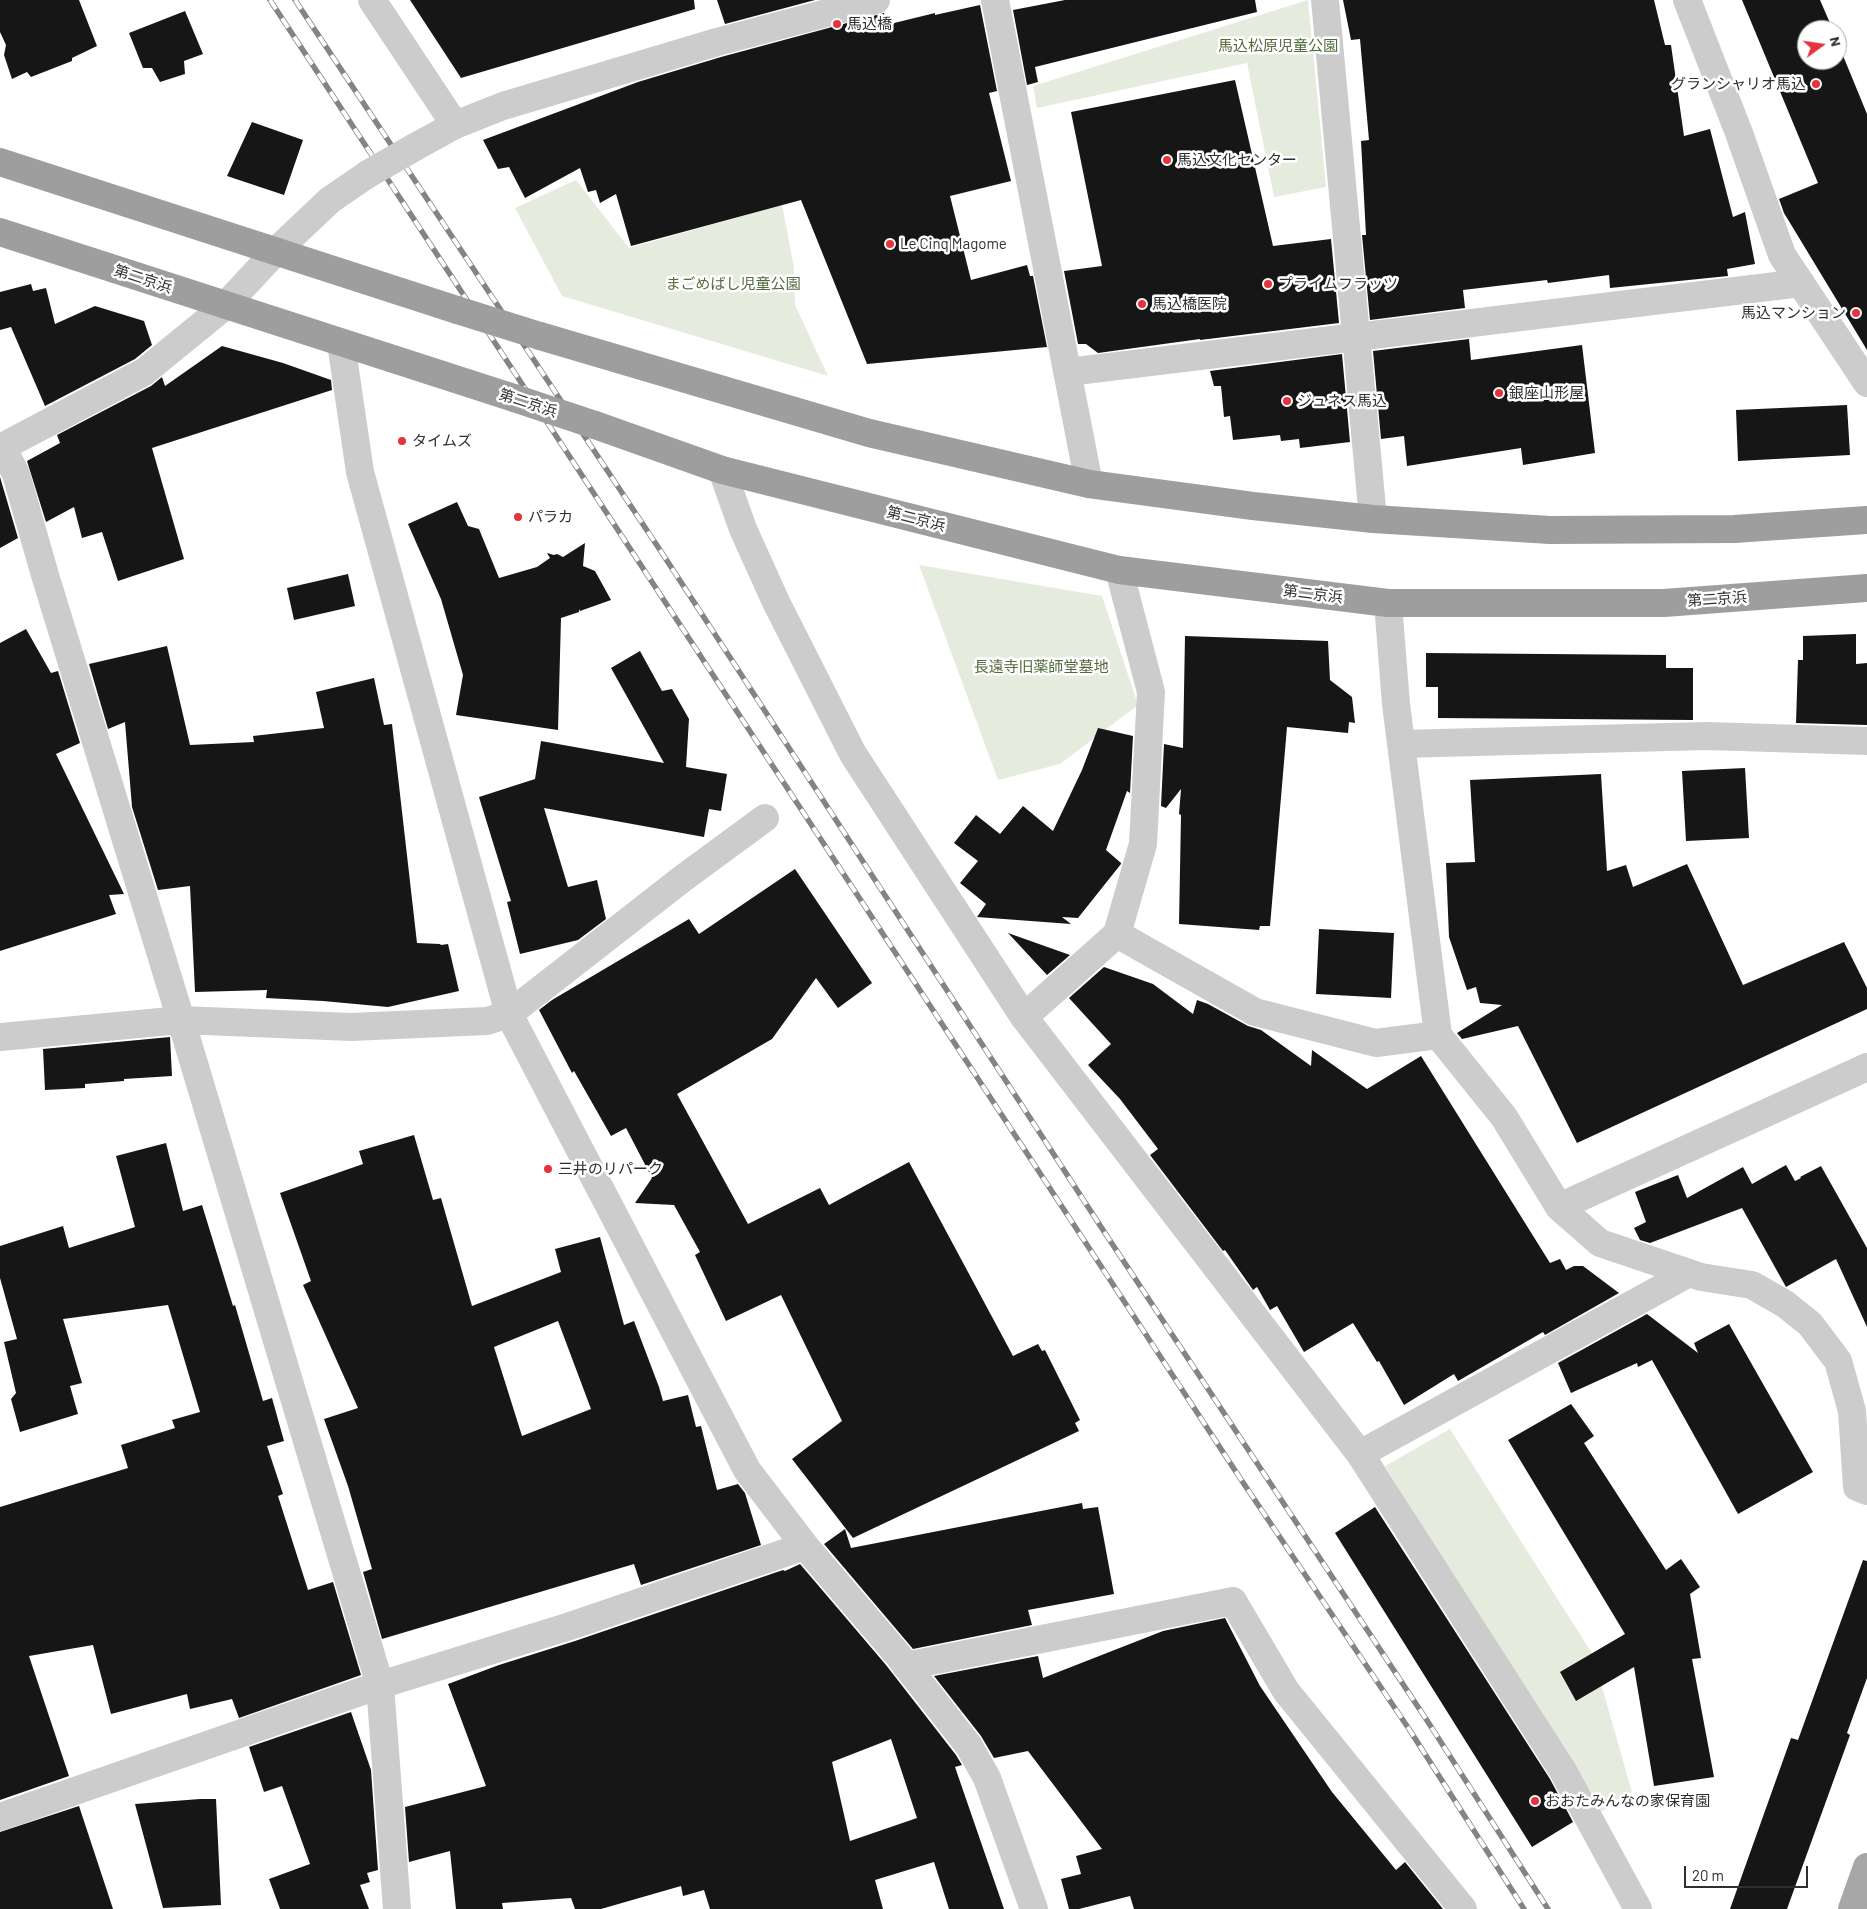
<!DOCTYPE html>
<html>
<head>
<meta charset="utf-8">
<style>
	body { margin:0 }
	#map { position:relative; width:1867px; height:1909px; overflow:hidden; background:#fff; font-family:Barlow,sans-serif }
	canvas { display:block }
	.north { position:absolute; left:1797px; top:20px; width:50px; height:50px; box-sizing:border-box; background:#fff; border:1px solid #acacac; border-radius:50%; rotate:76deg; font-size:14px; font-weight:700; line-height:20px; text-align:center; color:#2f2f2f }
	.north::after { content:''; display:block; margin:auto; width:18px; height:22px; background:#e5333d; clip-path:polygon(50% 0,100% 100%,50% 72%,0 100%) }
	.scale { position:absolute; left:1684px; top:1866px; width:124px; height:22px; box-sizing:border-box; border:2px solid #2f2f2f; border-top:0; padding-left:6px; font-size:15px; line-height:18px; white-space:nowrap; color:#2f2f2f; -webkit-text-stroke:4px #fff; paint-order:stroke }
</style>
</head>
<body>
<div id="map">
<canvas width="1867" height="1909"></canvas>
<div class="north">N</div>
<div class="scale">20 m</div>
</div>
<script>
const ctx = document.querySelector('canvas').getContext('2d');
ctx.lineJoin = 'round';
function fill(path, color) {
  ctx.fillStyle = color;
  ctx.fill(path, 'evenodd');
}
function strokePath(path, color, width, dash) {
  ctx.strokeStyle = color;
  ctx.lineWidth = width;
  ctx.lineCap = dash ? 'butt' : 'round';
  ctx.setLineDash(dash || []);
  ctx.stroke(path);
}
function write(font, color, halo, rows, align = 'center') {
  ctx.font = font + ' Barlow,"Noto Sans JP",sans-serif';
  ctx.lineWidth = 5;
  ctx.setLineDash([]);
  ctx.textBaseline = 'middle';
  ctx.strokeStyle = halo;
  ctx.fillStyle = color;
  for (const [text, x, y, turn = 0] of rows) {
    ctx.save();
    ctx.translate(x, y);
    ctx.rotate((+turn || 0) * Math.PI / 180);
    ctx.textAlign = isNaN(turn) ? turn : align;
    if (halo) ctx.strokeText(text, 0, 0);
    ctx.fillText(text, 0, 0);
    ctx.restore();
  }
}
fill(new Path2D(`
	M1308,0L1326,187L1274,197L1247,63L1037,108L1033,86Z
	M576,180L629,248L782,205L794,267L795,305L828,376L562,296L515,208Z
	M919,565L1102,596L1138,705L1060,764L998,780Z
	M1450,1429L1593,1655L1632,1792L1601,1812L1385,1466Z`), '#e5ecdd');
fill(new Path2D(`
	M0,0H79L97,46L72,58V61L31,77L27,72L12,79L4,55L6,45L0,32Z
	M410,0H694L695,9L461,78Z
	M717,0H815L725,24Z
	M1065,0H1255L1257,12L1035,67L1038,82L1027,85L1013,10Z
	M1343,0H1654L1665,45H1671L1684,136L1710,129L1733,217L1745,212L1755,264L1727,269L1728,276L1610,288L1609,275L1548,283L1547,280L1463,290L1465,308L1370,320L1362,235H1366L1361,141L1369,140L1360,39L1351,40Z
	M1742,0H1820L1833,30H1807V60H1837V41L1867,114V350L1784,213L1779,199L1818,183Z
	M980,5L997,91L989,93L1011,181L950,196L971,280L1027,265L1030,276H1033L1047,347L867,364L801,200L631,246L616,194L600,203L596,190L588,192L580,168L525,198L509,167L498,169L483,140L638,82L721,57L884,13L886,25L935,13V15Z
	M185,11L203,54L184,61L185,74L160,82L152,68H143L129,33Z
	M1235,80L1273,246L1331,239L1339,323L1200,340V339L1098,353L1086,344H1078L1064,271L1102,266L1071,112Z
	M252,122L303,140L284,195L227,176Z
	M31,284L33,291L46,288L55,324L95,306L144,321L152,345L135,359L45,406L11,327L0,330V292Z
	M1469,339L1471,360L1582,345L1595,453L1523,465L1521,448L1407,466L1404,436L1381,439L1373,351Z
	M222,346L283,363L331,380L332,390L152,448L184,559L118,581L102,532L82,538L74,507L46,522L27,461L60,443L57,435L151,386L162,377L165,386Z
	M1342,354L1350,442L1300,448L1299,439L1281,441L1280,435L1233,440L1230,416L1224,417L1221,386H1214L1210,371Z
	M1847,405L1850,455L1738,461L1736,410Z
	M0,477L18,538L0,548Z
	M457,502L468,526L479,529L499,578L537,567L550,558L547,553L554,555L557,554L563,557L585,543L583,566L595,571L611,600L580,611L579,609V612L561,618L558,730L456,715L463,675L441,599L408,524Z
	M348,574L355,606L294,620L287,588Z
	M26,629L51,673L58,671L80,743L56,754L124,894L109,895L116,914L0,951V643Z
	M1856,634V664L1867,663V725L1796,723L1798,660H1803V636Z
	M1185,636L1328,641L1330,680L1352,697L1355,723L1349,722L1348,733L1287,727L1270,926H1260L1259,930L1179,924L1181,815L1179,814L1181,789L1166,808L1161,806L1164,744L1183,748Z
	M167,646L190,745L254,742L253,736L324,728L316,692L374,678L384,725L392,724L417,943L440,944L441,945L448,944L459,991L388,1007L323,1001L266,998L267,990L195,992L190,886L158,890L132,807L125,722L108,729L89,664Z
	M640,651L662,691L672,689L689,719L686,767L727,774L721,811L709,809L704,837L544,808L568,887L597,880L606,919L578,940L520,954L507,902L511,901L479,797L535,779L541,741L664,763L611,668Z
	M1426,653L1666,655V668H1693V720L1438,718V687H1426Z
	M1098,728L1133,736L1130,793L1127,791L1106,850L1121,863V864L1078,918L1062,917L1071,924L977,917L986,904L960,883L978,861L954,843L976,815L1000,834L1023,806L1053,831L1082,770Z
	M1745,768L1749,838L1686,841L1682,771Z
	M1601,774L1607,871L1626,865L1633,887L1687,864L1743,985L1844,942L1867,988V1009L1577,1143L1518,1026L1462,1039L1457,1033L1502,1005L1480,1003L1476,987L1467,990L1449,937L1446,863L1475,862L1470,780Z
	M795,869L872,983L838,1008L816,978L772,1039L677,1094L748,1224L820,1188L829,1205L909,1162L1013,1356L1038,1344L1042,1351L1045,1350L1080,1420L1075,1423L1079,1431L853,1538L792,1459L842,1421L781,1295L726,1321L695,1255L700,1252L674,1205L635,1203L652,1178L626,1128L611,1136L574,1071L572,1073L539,1010L552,1000L689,919L699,934Z
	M1319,929L1394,933L1391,998L1316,994Z
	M1008,933L1070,955L1047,975Z
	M1104,967L1153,984L1193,1014L1197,1000L1208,1004L1248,1026L1261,1030L1311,1066L1312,1050L1367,1089L1421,1056L1550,1263L1560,1259L1566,1270L1574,1266H1583L1619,1293L1545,1335L1543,1332L1458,1381L1454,1374L1404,1405L1379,1361L1377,1362L1353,1323L1304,1352L1277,1306L1270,1310L1257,1287L1253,1290L1225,1250L1223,1251L1150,1155L1158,1149L1120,1099L1088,1065L1111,1044L1069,998Z
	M170,1037L172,1076L124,1079V1081L85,1084V1088L45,1090L43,1049Z
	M414,1135L433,1200L441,1198L472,1306L561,1272L555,1249L600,1237L624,1325L634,1321L659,1387L663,1401L688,1395L696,1427L701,1426L717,1490L738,1484L745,1493L761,1545L641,1585L634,1564L382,1639L363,1572L372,1569L348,1486L324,1419L358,1408L303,1285L311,1281L280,1193L363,1164L359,1151ZM558,1321L591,1409L522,1436L494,1347Z
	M166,1143L183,1211L202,1205L233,1306L235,1305L263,1401L272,1398L284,1441L267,1446L283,1494L278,1496L308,1590L333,1582L361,1675L239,1718L232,1699L190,1709L187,1694L111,1714L93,1645L29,1656L69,1776L0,1800V1507L128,1468L121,1445L175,1428L172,1420L200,1412L168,1305L63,1319L82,1383L70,1386L78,1414L20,1432L11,1399L16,1393L4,1342L17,1339L0,1278V1246L63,1226L69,1248L135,1227L116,1156Z
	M1786,1165L1795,1181L1801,1178L1800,1177L1821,1166L1867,1248V1327L1836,1259L1786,1287L1742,1208L1650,1243L1640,1240L1634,1228L1646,1222L1635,1192L1678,1175L1687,1198L1743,1167L1752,1184Z
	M1647,1314L1698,1353L1694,1343L1729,1324L1813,1472L1738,1514L1652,1360L1638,1367L1637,1363L1571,1393L1558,1363Z
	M1571,1404L1594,1436L1584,1443L1666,1570L1681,1559L1700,1587L1690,1594L1701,1658L1692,1659L1714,1777L1654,1786L1634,1667L1576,1701L1560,1672L1625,1634L1508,1440Z
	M1082,1503L1083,1509L1098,1507L1114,1594L1028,1610L1032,1625L913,1649L824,1544L845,1529L851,1548Z
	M1375,1507L1550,1779L1573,1822L1532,1847L1335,1533Z
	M1863,1560L1867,1561V1678L1847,1733L1850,1735L1787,1909H1730L1791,1738L1798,1740Z
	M800,1564L886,1665L956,1755L962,1765L955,1767L1004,1909H949L934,1862L875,1880L883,1909H710L704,1890L683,1896L681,1886L601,1909H575L571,1898L502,1903L503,1909H456L450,1851L409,1862L405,1807L486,1786L448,1684L499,1665L575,1641L783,1570L785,1571ZM891,1739L917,1818L850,1841L832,1762Z
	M1225,1618L1260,1686L1332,1792L1396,1870L1405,1862L1443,1909H1134L1130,1896L1079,1909H1069L1061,1879L1081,1874L1076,1856L1102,1849L1028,1751L994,1758L981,1736L934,1676L1038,1656L1043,1678L1163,1631Z
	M351,1712L371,1770L378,1870L367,1873L370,1882L360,1885L369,1909H280L269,1879L310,1864L282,1786L264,1792L249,1747Z
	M200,1799H216L221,1905L163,1908L135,1804Z
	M79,1806L113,1909H0V1832Z`), '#161616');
strokePath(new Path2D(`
	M372,0L455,125
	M995,0L1089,484
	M1325,0L1373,519
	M1687,0L1739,133L1782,255L1867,383
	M341,343L360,472L509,1014L747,1470L805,1546L898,1655L969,1746L987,1778L1034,1909
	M1068,372L1801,283
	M2,447L16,474L45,575L181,1020L380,1685L397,1909
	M722,470L743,529L776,602L853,754L1024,1017L1360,1454L1563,1771L1638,1909
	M1388,603L1396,704L1438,1035L1504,1117L1559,1207L1600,1243L1701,1277L1752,1285L1785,1304L1810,1324L1838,1361L1852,1411L1857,1487L1867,1491
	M1401,744L1707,736L1867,741
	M1117,934L1255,1012L1376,1043L1438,1035
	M1024,1017L1117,934L1143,844L1151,692L1119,570
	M0,1037L181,1020L351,1027L487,1021L509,1014L682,879L765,818
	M1559,1207L1867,1067
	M1360,1454L1689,1273
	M906,1666L1233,1601L1286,1691L1463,1909
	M0,1817L380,1685L570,1626L805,1546`), '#ccc', 28);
strokePath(new Path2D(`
	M415,147L455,125L503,106L717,42L876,0
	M0,448L144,372L225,306L276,251L330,200L368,174`), '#ccc', 28);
strokePath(new Path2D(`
	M1852,1909L1867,1867`), '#a7a7a7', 28);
strokePath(new Path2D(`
	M0,162L457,310
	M0,232L514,398
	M540,336L869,433L1089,484L1253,506L1373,519L1550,530L1734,529L1867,520
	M595,425L722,470L1119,570L1388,603H1664L1867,588`), '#9e9e9e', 28);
const rail = new Path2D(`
	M270,0L1242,1481L1409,1729L1524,1909
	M295,0L662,553L1105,1233L1428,1722L1548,1909`);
strokePath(rail, '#848484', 5.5);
strokePath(rail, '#fff', 4, [11]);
strokePath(new Path2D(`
	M368,174L415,147`), '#ccc', 28);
strokePath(new Path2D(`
	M457,310L540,336
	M514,398L595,425`), '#9e9e9e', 28);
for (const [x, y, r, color] of [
	[837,24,5,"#e5333d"],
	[1816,84,5,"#e5333d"],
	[1167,160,5,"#e5333d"],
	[890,244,5,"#e5333d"],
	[1268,284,5,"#e5333d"],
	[1142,304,5,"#e5333d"],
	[1856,313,5,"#e5333d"],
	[1499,393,5,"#e5333d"],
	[1287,401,5,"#e5333d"],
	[402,441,5,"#e5333d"],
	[518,517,5,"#e5333d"],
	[548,1169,5,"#e5333d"],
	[1535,1801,5,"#e5333d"]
]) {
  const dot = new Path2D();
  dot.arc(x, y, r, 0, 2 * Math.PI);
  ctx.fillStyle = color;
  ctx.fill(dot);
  strokePath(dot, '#fff', 2);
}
write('15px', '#2f2f2f', '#fff', [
	["馬込橋",847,24],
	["グランシャリオ馬込",1806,84,"right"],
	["馬込文化センター",1177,160],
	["Le Cinq Magome",900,244],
	["プライムフラッツ",1278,284],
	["馬込橋医院",1152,304],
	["馬込マンション",1846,313,"right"],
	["銀座山形屋",1509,393],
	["ジュネス馬込",1297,401],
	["タイムズ",412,441],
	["パラカ",528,517],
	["三井のリパーク",558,1169],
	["おおたみんなの家保育園",1545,1801]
], 'left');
write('15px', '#526b3c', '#fff', [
	["馬込松原児童公園",1278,46],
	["まごめばし児童公園",733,284],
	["長遠寺旧薬師堂墓地",1041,667]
]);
write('15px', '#2f2f2f', '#fff', [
	["第二京浜",143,279,18],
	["第二京浜",528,403,18],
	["第二京浜",916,519,14],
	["第二京浜",1313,594,7],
	["第二京浜",1717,599,-4]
]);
</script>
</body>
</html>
